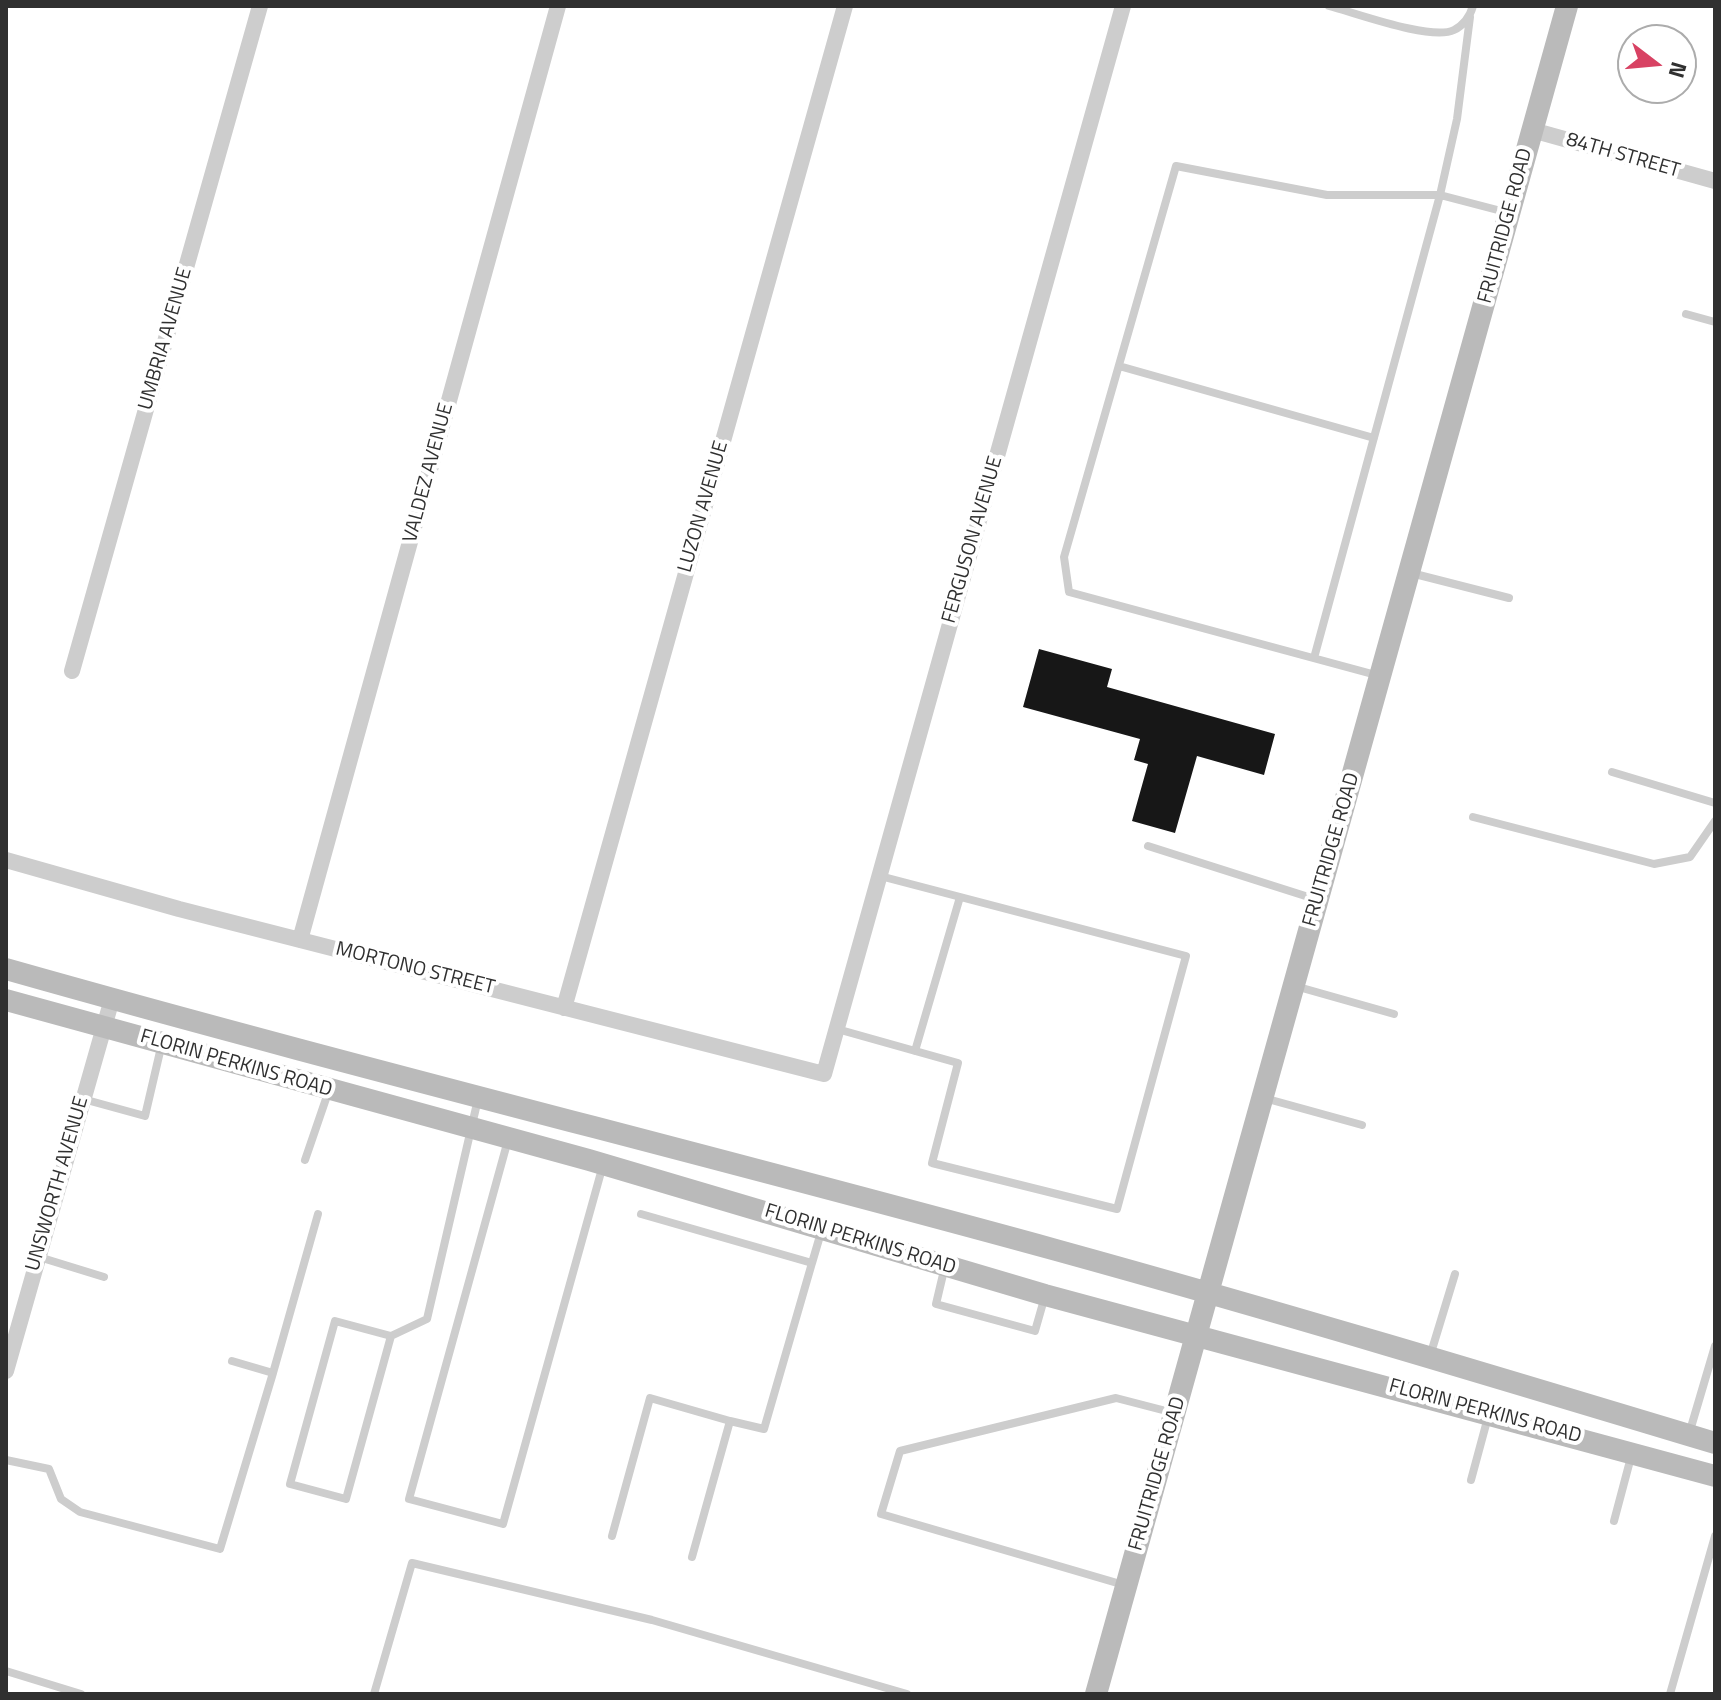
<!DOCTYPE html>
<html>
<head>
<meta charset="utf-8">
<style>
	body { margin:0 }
	#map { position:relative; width:1721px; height:1700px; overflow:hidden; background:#fff; font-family:"Titillium Web",sans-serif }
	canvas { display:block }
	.frame { position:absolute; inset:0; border:8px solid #303030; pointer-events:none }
	.north { position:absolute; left:1617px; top:24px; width:80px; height:80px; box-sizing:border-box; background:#fff; border:2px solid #acacac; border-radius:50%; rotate:106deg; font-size:22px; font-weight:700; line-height:32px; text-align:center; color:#303030 }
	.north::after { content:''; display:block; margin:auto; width:28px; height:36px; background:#d84263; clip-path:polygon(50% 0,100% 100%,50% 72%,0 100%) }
</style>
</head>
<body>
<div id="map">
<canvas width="1721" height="1700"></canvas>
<div class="frame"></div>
<div class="north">N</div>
</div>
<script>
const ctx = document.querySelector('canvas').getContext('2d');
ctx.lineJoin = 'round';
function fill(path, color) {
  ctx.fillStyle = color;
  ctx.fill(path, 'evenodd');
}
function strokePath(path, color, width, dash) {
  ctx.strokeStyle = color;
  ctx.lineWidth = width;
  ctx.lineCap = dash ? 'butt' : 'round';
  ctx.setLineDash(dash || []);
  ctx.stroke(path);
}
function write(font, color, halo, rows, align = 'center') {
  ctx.font = font + ' "Titillium Web",sans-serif';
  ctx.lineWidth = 8;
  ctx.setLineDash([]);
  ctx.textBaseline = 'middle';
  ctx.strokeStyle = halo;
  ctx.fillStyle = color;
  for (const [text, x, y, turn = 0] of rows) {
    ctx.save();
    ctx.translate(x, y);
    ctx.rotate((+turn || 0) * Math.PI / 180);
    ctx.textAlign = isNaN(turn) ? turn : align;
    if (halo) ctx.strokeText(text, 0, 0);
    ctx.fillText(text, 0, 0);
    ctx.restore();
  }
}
fill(new Path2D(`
	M1039,649L1112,669L1107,687L1275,734L1264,775L1197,756L1175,833L1132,821L1148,764L1134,760L1140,739L1023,707Z`), '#171717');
strokePath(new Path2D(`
	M1329,6C1356,13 1431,41 1454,30C1464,25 1470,16 1473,6
	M1686,314L1715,322
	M1119,366L1374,438
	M1411,573L1509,598
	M1314,658L1440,195L1457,119L1470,17
	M1376,675L1069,592L1064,557L1176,166L1327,195H1440L1509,213
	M1612,772L1715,803
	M1473,817L1654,864L1690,857L1715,821
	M1148,846L1318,900
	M1295,986L1394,1014
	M837,1029L958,1063L932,1163L1117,1209L1186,956L880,876
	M915,1051L960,897
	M1264,1098L1362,1125
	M83,1099L145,1116L162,1043
	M508,1140L409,1499L503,1524L603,1165
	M305,1160L329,1090
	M641,1214L812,1263L822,1229
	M39,1257L104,1277
	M945,1266L936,1304L1035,1331L1045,1296
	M335,1321L391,1336L346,1499L290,1484Z
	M391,1336L427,1319L478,1099
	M1430,1356L1455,1274
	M273,1373L318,1214
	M1689,1434L1715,1346
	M6,1460L49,1469L61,1499L80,1512L220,1549L273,1373L232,1361
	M1471,1480L1488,1417
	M1614,1521L1631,1457
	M612,1536L650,1398L730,1421
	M692,1557L730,1421L764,1429L812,1263
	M1124,1585L881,1514L900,1451L1116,1398L1174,1413
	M6,1671L81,1694
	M374,1694L412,1563L652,1620L907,1694
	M1670,1694L1715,1536`), '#cdcdcd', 8);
strokePath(new Path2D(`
	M1532,130L1715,181
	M72,671L260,6
	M6,860L179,909L824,1074L1123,6
	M300,940L558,6
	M564,1008L845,6
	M6,1371L112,999`), '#cdcdcd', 16);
strokePath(new Path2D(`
	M6,969C355,1068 707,1154 1056,1250C1277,1311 1496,1377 1715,1443
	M6,1000L589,1160L1045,1295L1715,1476
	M1096,1694L1567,6`), '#bababa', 22);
write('20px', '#303030', '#fff', [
	["84TH STREET",1623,156,16],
	["FRUITRIDGE ROAD",1506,226,-75],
	["UMBRIA AVENUE",166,339,-74],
	["VALDEZ AVENUE",429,473,-75],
	["LUZON AVENUE",704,507,-74],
	["FERGUSON AVENUE",973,540,-74],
	["FRUITRIDGE ROAD",1332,850,-74],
	["MORTONO STREET",415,969,14],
	["FLORIN PERKINS ROAD",236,1064,16],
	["UNSWORTH AVENUE",58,1184,-74],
	["FLORIN PERKINS ROAD",860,1240,17],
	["FLORIN PERKINS ROAD",1485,1412,15],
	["FRUITRIDGE ROAD",1158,1474,-74]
]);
</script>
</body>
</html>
